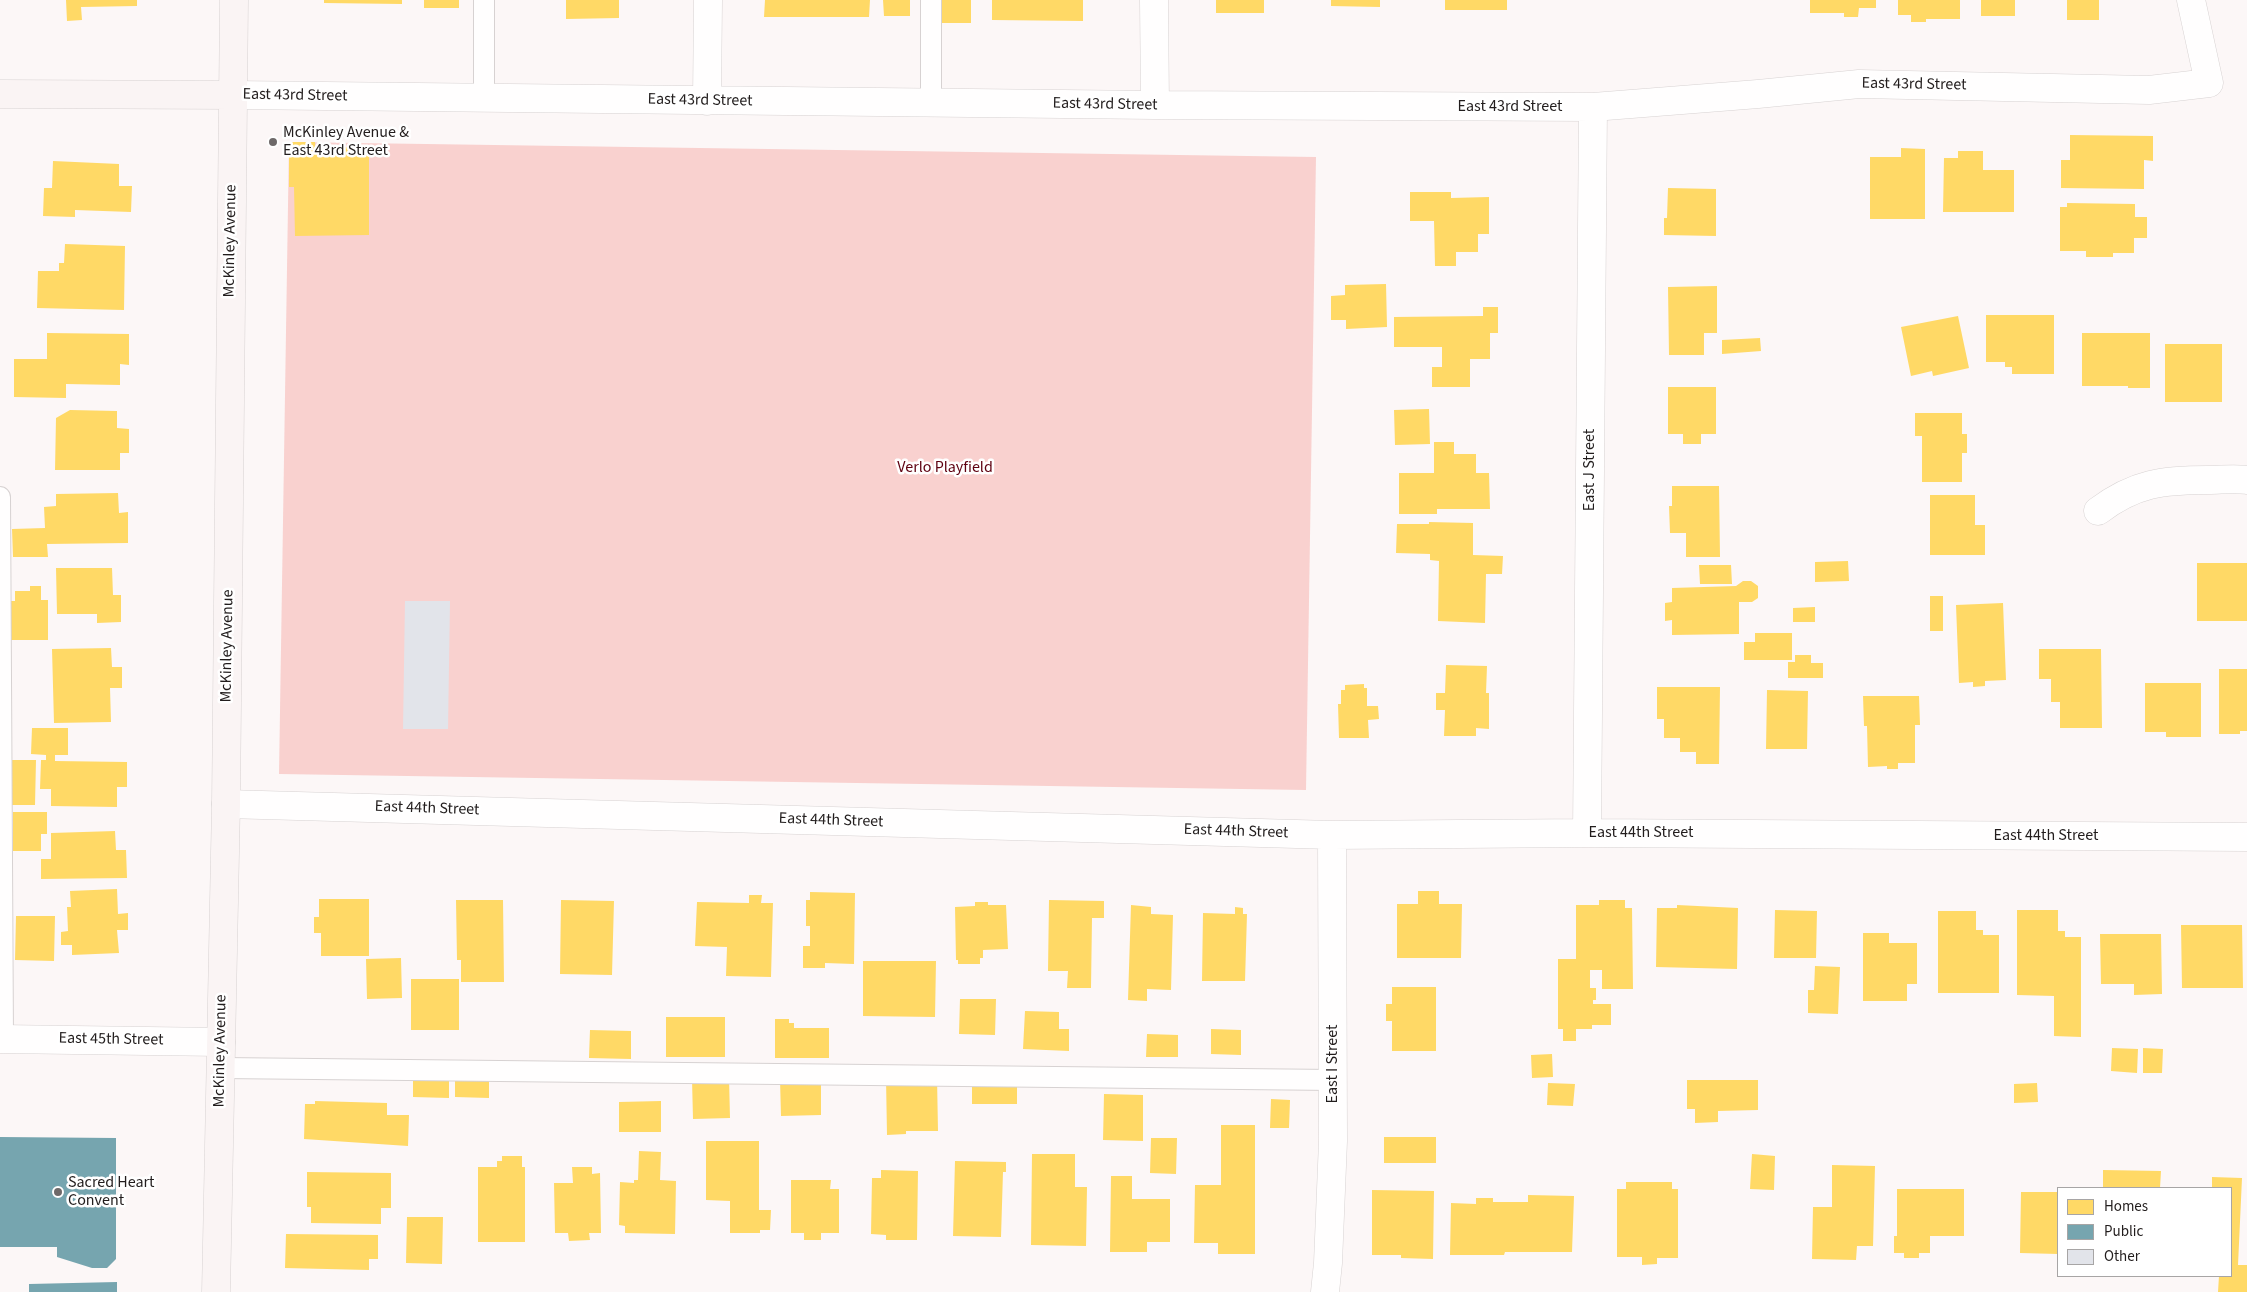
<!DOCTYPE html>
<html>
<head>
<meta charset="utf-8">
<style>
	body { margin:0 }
	#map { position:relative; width:2247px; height:1292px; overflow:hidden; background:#fcf7f7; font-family:"Source Sans 3",sans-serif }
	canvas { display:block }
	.legend { position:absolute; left:2057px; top:1187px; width:175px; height:90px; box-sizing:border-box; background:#fff; border:1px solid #a7a5a5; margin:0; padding:6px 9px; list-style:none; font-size:15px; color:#221d1d }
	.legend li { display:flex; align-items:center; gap:10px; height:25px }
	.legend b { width:25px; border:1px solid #a7a5a5 }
</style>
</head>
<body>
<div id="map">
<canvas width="2247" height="1292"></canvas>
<ul class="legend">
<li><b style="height:14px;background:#ffd966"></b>Homes</li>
<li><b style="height:14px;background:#76a5af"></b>Public</li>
<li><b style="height:14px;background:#e2e4ea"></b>Other</li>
</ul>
</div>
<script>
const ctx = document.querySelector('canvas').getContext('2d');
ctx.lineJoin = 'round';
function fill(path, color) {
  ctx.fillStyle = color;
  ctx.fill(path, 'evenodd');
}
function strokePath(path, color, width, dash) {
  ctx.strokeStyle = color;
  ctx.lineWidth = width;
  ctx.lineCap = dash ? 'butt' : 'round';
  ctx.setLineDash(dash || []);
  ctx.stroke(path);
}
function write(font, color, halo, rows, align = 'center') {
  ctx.font = font + ' "Source Sans 3",sans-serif';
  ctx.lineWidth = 5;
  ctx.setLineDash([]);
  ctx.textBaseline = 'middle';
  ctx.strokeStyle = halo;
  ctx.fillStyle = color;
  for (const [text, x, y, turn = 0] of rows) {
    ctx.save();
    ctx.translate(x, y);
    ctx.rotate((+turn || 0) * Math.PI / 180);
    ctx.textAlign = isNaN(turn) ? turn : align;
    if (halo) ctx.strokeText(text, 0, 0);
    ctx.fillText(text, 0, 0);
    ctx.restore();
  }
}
fill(new Path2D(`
	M289,142L1316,157L1306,790L279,774Z`), '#f9d1cf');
fill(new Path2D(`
	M66,0H137V6L81,7L82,20L67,21Z
	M324,0H402V4L324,3Z
	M424,0H459V8H424Z
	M566,0H619V18L566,19Z
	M765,0H870L869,17H764Z
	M883,0H910V16H884Z
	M934,0H971V23H933Z
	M992,0H1083V21L992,20Z
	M1216,0H1264V13H1216Z
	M1331,0H1380V7L1331,6Z
	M1445,0H1507V10H1445Z
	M1810,0H1876V8H1859L1858,17H1844V13H1810Z
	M1898,0H1960V19H1926V22H1911V15H1898Z
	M1981,0H2015V16H1981Z
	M2067,0H2099V20H2067Z
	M2070,135L2153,136V161L2144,160V189L2061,188V160H2070Z
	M289,142H315V147H369V235L295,236L294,187H289Z
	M1901,148L1925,149V219H1870V157H1901Z
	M1958,151H1983V170H2014V212H1943L1944,158H1958Z
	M53,161L119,164V186H132L131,212L75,210V217L43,216L44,188H52Z
	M1668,188L1716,189V236L1664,235V218H1667Z
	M1410,192H1451V198L1489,197V234H1478V252H1456V266H1435L1434,221H1410Z
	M2067,203L2135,204V217H2147V238H2134V253H2113V257H2086V251H2060V207H2067Z
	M65,244L125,246L124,310L37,308L38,271H59V263H64Z
	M1386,284L1387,327L1346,329V320H1331V296L1345,295V285Z
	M1717,286V333H1704V355H1669L1668,287Z
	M1483,307H1498V333H1490V359H1470V387H1432V367H1442V347H1394V317L1483,316Z
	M1986,315H2054V374H2012V367H2005V362H1986Z
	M1958,316L1969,368L1933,376L1932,371L1911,376L1901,327Z
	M47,333L129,334V365L120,364V385L66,384V398L14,397V359H47Z
	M2082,333H2150V388H2128V386H2082Z
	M1760,338L1761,351L1722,354V340Z
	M2165,344H2222V402H2165Z
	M1668,387H1716V434H1701V444H1683V434H1668Z
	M1429,409L1430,444L1395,445L1394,410Z
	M70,410L117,411V428L129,429V453H120V470H55L56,418Z
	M1915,413H1962V434H1967V453H1962V482H1922V436H1915Z
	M1434,442H1454V454H1476V473H1489L1490,509H1437V514H1399V473H1434Z
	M1672,486H1719L1720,557H1686V533H1670L1669,506H1672Z
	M118,493L119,513L128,512V543L47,544L48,557H13L12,529L45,528L44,507L56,506V494Z
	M1930,495H1975V525H1985V555H1930Z
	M1429,522L1473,523V555L1503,556L1502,574H1486L1485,623L1438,621L1439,561L1430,560V554L1396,553L1397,524H1429Z
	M1848,561L1849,581L1815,582V562Z
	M2197,563H2247V621H2197Z
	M1699,565H1731L1732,584H1700Z
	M56,568H112L113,595H121V622L97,623V614H57Z
	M1743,581H1751L1758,586V598L1752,602H1739V634L1672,635V620L1665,621V603L1672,602V588L1736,586Z
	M30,586H41V600H48V640H11V601H15V591H30Z
	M1930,596H1943V631H1930Z
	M2003,603L2006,680L1985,681V686L1973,687V682L1959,683L1956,605Z
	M1815,607V622H1793V608Z
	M1755,633H1792V660H1744V642H1755Z
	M111,648L112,667H122V688H110L111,722L54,723L52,649Z
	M2039,649H2101L2102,728H2060V702H2051V679H2039Z
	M1795,655H1811V663H1823V678H1788V662H1795Z
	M1446,665L1487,666L1486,693H1489V729L1476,728V736H1444L1445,710H1436V693H1445Z
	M2219,669H2247V731H2240V734H2219Z
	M2145,683H2201V737H2166V732H2145Z
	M1364,684V688H1367V706H1378L1379,719L1368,720L1369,738H1339L1338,704H1341V690H1345V685Z
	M1657,687H1720L1719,764H1696V752H1680V738H1664V719H1657Z
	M1767,690L1808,691L1807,749H1766Z
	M1863,696H1919L1920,725H1915V763H1898V769H1887V766L1868,767L1867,726H1864Z
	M32,728H68V755H55V761L127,762V787H117V807L51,806V789H40L41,760H46V755L31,754Z
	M12,760H36L35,805H11Z
	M13,812H47V834H41V851H13Z
	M115,831L116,850H126L127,878L41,879V859H51V833Z
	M117,889L118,914L128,913V930H117L119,953L72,955V945H61V932L68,931L67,907H71L70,891Z
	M1418,891H1439V904H1462L1461,958H1397V904H1418Z
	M810,892L855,893L854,964L825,963V968H803V946H810V926H806V900H810Z
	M749,895H762L761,903H773L771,977L726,976L727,947L695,946L697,902L749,903Z
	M319,899H369V956H321V933H314V917H319Z
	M456,900H503L504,982H461V960H457Z
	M561,900L614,901L612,975L560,974Z
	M1049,900L1104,901V918H1092L1091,988H1067L1068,971H1048Z
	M1599,900H1625V908H1632L1633,989H1602V970H1590V988H1596V1000H1593V1004H1611V1025H1592V1029H1576V1041H1563V1029H1558V959H1576V905H1599Z
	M975,902H988V905H1006L1008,949L983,950V958H980V964H958V960H956L955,907L975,906Z
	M1131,905L1151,907V914L1173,915L1171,990L1147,989V1001L1128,1000Z
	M1677,905L1738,908L1737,969L1656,967L1657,908H1677Z
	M1235,907L1243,908V914H1247L1245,981H1202L1203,913L1235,914Z
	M1775,910L1817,911L1816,958H1774Z
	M2017,910H2058V931H2065V937H2081V1037L2054,1036V996L2017,995Z
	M1938,911H1976V930H1983V935H1999V993H1938Z
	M16,916H55L54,961L15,960Z
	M2181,925H2242L2243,988H2182Z
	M1863,933H1889V943H1917V984H1907V1001H1863Z
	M2100,934H2161L2162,994L2134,995V984H2101Z
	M401,958L402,998L367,999L366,959Z
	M863,961H936L935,1017L863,1016Z
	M1815,966L1840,967L1838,1014L1808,1013V990H1814Z
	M411,979H459V1030H411Z
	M1392,987H1436V1051H1392V1021H1386V1004H1392Z
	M960,999H996L995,1035L959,1034Z
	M1025,1011L1059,1012V1029H1069V1051L1023,1049Z
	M666,1017H725V1057H666Z
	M775,1019H789V1023H794V1028H829V1058H775Z
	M1211,1029L1241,1030V1055L1211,1054Z
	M590,1030L631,1031V1059L589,1058Z
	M1147,1034L1178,1035V1057H1146Z
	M2112,1048L2138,1049L2137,1073L2111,1071Z
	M2143,1048L2163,1049L2162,1073H2143Z
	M1552,1054L1553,1077L1532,1078L1531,1055Z
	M413,1074L449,1075V1098L413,1097Z
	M455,1076H489V1098L455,1097Z
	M729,1077L730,1118L693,1119L692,1079Z
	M937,1077L938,1131H906V1134L887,1135L886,1078Z
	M821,1078V1115L781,1116L780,1079Z
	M972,1080H1017V1104H972Z
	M1687,1080H1758V1110L1718,1111V1122L1695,1123V1109H1687Z
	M1548,1083L1575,1084L1573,1106L1547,1105Z
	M2037,1083L2038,1102L2014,1103V1084Z
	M1104,1094L1143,1095V1141L1103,1140Z
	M1271,1099L1290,1100L1289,1128H1270Z
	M315,1101L387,1103V1115H409L408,1146L304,1139L305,1104H315Z
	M661,1101V1132H619V1102Z
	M1221,1125H1255V1254H1218V1243H1194L1195,1185H1221Z
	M1384,1137H1436V1163H1384Z
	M1151,1138H1177L1176,1174L1150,1173Z
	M706,1141H759V1210H771L770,1230H760V1233H730V1201L706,1200Z
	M639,1151L661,1152L660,1180L676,1181L675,1234L625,1233V1226L619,1225L620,1182L634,1183V1180H638Z
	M1032,1154H1075V1187H1087L1086,1246L1031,1245Z
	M1752,1154L1775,1156L1774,1190L1750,1189Z
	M502,1156H522V1167H525V1242H478V1167H497V1161H502Z
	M955,1161L1006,1162V1172H1003L1001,1237L953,1236Z
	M1832,1165L1875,1166L1873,1246H1857L1856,1260L1812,1259L1813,1207H1832Z
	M572,1167H592V1174L600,1173L601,1233H589L590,1240L569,1241L568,1233H555L554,1183H573Z
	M881,1170L918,1171L917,1240H886V1235L871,1234L872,1178H881Z
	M2103,1170L2161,1171L2160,1188H2103Z
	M307,1172L391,1173V1208H381V1224L311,1223V1207H307Z
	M1111,1176H1132V1199H1170V1242H1147V1252H1110Z
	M2212,1177L2242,1178L2238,1265H2247V1292H2218L2219,1276H2231V1188H2212Z
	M791,1180H831L830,1189H839V1233H821V1240H804V1233H791Z
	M1626,1182H1672V1189H1678V1258H1657V1264L1642,1265V1257H1617V1189H1626Z
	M1897,1189H1964V1236H1930V1253H1919V1258H1904V1253H1894V1236H1897Z
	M1372,1190L1434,1191L1433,1259L1401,1258V1255H1372Z
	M2021,1192H2058V1254L2020,1253Z
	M1528,1195L1574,1196L1572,1252H1505L1504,1255H1450L1451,1203L1476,1204V1198H1493V1202H1528Z
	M407,1217H443L442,1264L406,1263Z
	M286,1234L378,1235V1259H369V1270L285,1268Z`), '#ffd966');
fill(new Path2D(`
	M0,1137L116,1138V1259L107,1268H92L57,1257V1247H0Z
	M117,1282V1292H29V1284Z`), '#76a5af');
fill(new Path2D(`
	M405,601H450L448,729H403Z`), '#e2e4ea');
const lane = new Path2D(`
	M484,0V98
	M931,103V0
	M0,497L3,1039
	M222,1068L1333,1080`);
const street = new Path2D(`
	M1154,0L1155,105
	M232,95L1155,105L1593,107L1758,94L1859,84L2149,90L2209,83L2191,0
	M707,101L708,0
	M2098,511C2135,483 2163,480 2208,480C2221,480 2234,478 2247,480
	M226,804L1332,835L1587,833L2247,837
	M1587,833L1593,107
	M0,1039L221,1042
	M1325,1292L1328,1263L1333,1141L1332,835`);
const secondary = new Path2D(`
	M0,94L232,95
	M216,1292L226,804L234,0`);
strokePath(lane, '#d7d2d2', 22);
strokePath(street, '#d7d2d2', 29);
strokePath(secondary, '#d7d2d2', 29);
strokePath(lane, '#fffefe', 20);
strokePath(street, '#fffefe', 28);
strokePath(secondary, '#faf4f4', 28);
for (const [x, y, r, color] of [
	[273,142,5,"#6e6969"],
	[58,1192,5,"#6e6969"]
]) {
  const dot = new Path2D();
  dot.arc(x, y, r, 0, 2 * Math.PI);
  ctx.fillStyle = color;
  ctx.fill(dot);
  strokePath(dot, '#fff', 2);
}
write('16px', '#221d1d', '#fff', [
	["East 43rd Street",1914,85,1],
	["East 43rd Street",295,96,1],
	["East 43rd Street",700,101,1],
	["East 43rd Street",1105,105,1],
	["East 43rd Street",1510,107],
	["McKinley Avenue",231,241,-89],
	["East J Street",1590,470,-90],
	["McKinley Avenue",228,646,-89],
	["East 44th Street",427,809,2],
	["East 44th Street",831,821,2],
	["East 44th Street",1236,832,2],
	["East 44th Street",1641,833],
	["East 44th Street",2046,836],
	["East 45th Street",111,1040,1],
	["McKinley Avenue",221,1051,-89],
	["East I Street",1333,1064,-90]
]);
write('16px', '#221d1d', '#fff', [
	["McKinley Avenue &",283,133],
	["East 43rd Street",283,151],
	["Sacred Heart",68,1183],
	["Convent",68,1201]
], 'left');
write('16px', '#5e0010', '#fff', [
	["Verlo Playfield",945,468]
]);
</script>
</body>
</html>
